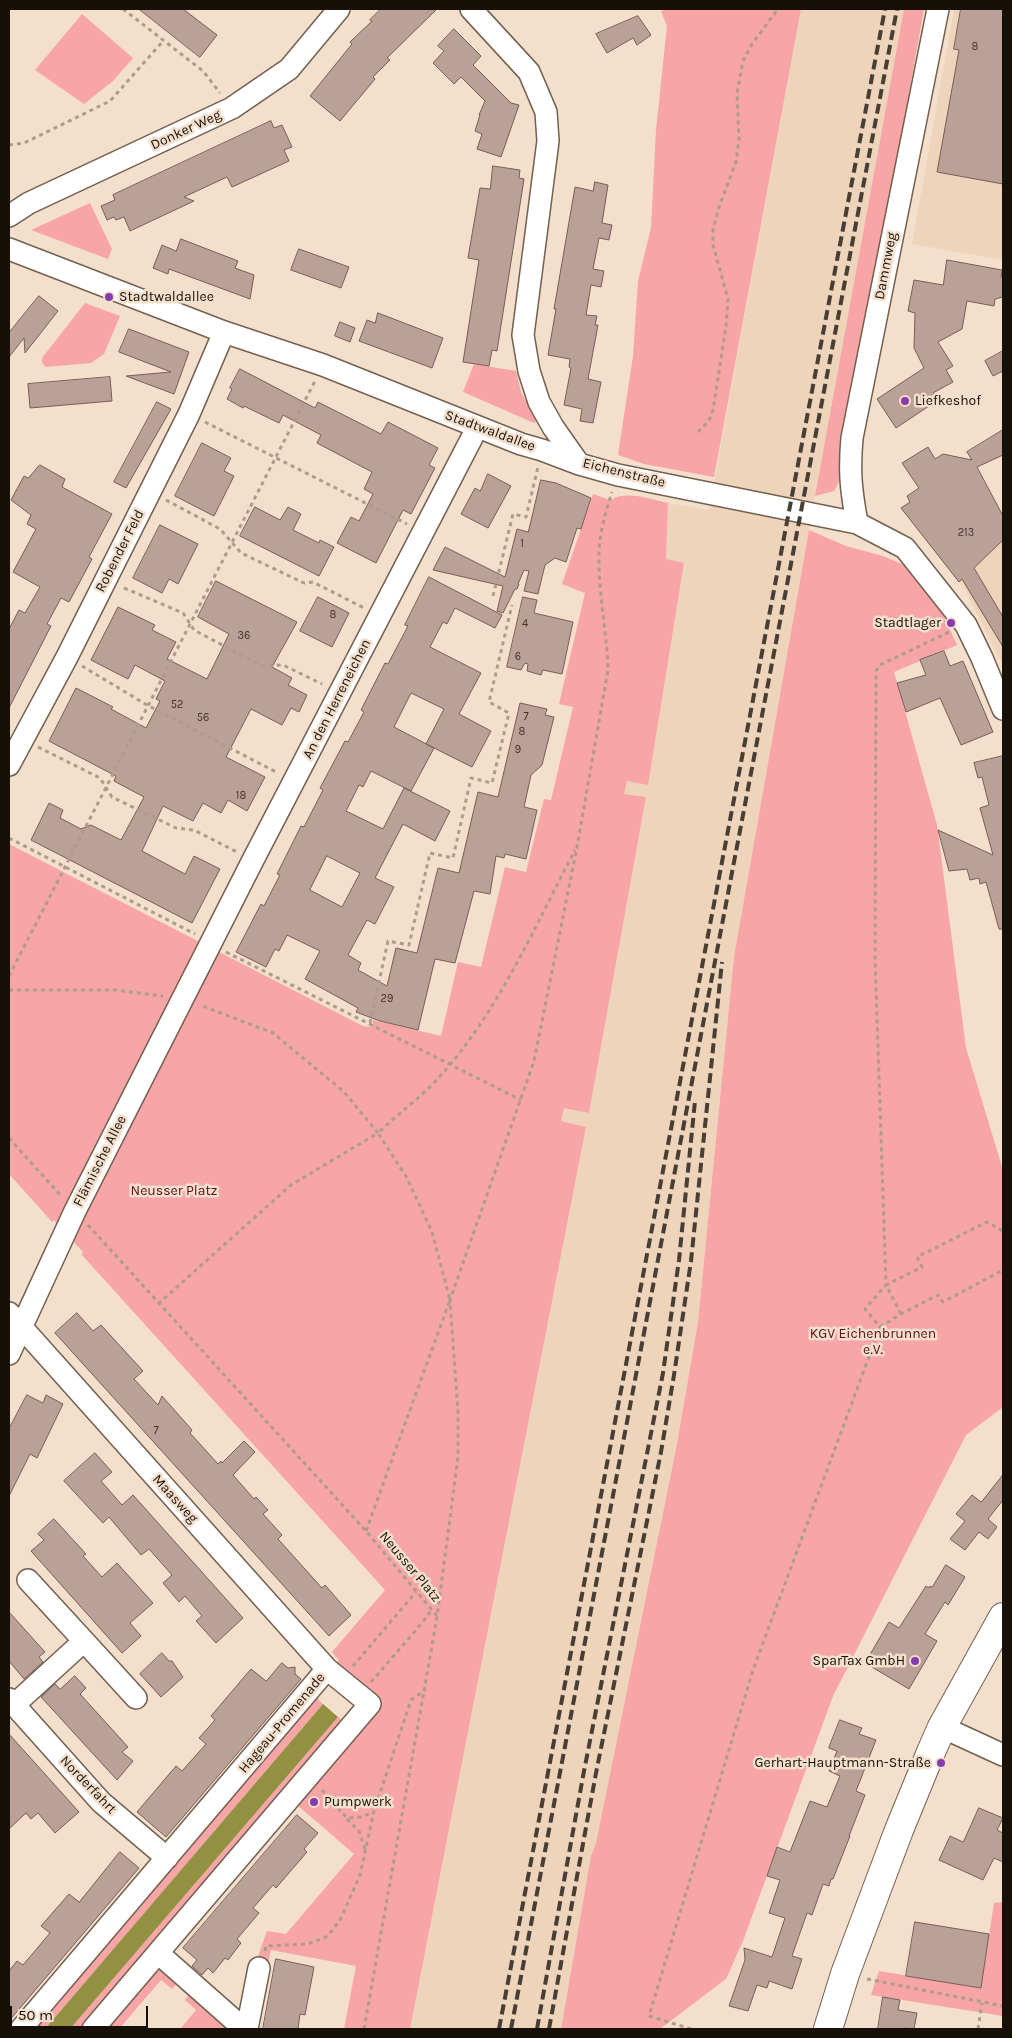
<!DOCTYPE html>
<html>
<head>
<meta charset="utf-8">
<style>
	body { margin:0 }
	#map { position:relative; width:1012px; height:2038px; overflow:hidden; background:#f4dfcc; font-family:Karla,sans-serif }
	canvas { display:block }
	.frame { position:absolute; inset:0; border:10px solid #171009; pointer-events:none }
	.scale { position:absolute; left:10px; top:2006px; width:138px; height:22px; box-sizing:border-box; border:2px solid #171009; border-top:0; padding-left:6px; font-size:15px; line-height:18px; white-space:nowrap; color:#171009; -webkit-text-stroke:4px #f4dfcc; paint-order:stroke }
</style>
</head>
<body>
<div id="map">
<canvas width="1012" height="2038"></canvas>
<div class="frame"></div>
<div class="scale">50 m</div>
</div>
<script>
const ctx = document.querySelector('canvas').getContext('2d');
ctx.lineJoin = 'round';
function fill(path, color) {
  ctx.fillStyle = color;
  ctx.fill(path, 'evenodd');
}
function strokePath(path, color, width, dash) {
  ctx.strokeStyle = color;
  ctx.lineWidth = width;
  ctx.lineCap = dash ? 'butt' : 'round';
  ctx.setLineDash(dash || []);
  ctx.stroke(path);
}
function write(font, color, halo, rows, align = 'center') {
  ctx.font = font + ' Karla,sans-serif';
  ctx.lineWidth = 5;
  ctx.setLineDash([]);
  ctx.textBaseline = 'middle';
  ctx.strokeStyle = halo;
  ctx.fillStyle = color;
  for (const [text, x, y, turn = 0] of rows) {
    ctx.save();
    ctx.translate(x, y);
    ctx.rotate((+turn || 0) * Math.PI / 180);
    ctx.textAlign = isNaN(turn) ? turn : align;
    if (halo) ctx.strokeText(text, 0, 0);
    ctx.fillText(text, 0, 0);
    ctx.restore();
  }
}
fill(new Path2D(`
	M801,9H904L815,496L734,957L698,1322L677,1444L596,1843L591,1856L561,2029H410L586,1127L561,1121L564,1108L589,1113L646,798L624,794L626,781L648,785L684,563L666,559L668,503L709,510Z
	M954,9H1003V260L912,244Z
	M1003,540V666L964,588L959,582Z`), '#efd4bc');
fill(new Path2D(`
	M670,9H801L714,477L644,464L618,455L633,356L638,281L651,228L656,130L667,26L661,11Z
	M904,9H924L840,480L834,491L815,496Z
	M82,14L133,58L113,81L84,104L35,70Z
	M90,203L112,249L108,259L31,230Z
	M85,303L120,316L104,354L91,363L46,367L42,363V358Z
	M474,364L516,371L521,392L537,421L534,423L463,392Z
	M593,494L610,500C626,490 651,499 668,503L666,559L684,563L648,785L627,781L624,794L646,797L589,1113L564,1108L561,1121L586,1127L410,2029H344L356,1966L271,1950L266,1972L253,1970L267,1931L286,1934L354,1854L296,1804L380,1706L334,1666L339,1660L332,1652L385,1590L82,1255L83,1252L57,1224L54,1220L52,1222L9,1174V844L363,1026L372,1027L373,1020L441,1036L458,962L481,967L505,867L526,872L544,799L551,800L573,707L559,704L585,593L562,584Z
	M809,530L846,546L883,556L909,567L938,604L957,645L894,672L937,825L966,1048L1003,1170V1407L966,1435L833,1696L743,1941L726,1979L660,2029H561L591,1856L596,1843L677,1444L698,1322L734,957Z
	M316,1697L323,1704L45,2029H31Z
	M338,1717L346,1724L84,2029H70Z
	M1003,1902V2016L871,1995L879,1971L981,1988L994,1903Z
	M156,1967L176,1984L172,1989L161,1980L119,2029H103Z
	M189,1995L229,2029H180L196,2010L185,2000Z`), '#f7a5a6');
fill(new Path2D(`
	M323,1704L338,1717L70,2029H45Z`), '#929142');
const building = new Path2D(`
	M139,9H183L217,35L200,57Z
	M381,9H437L387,58L390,60L373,77L375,79L340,121L310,96L352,44L350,42L372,21L370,20Z
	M961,9H1003V184L937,172L959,50L954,49Z
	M638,16L651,35L637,45L633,38L607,53L596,34Z
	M454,29L481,56L473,65L511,103L519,105L501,157L477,149L482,134L475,131L480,115H479L485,101L461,77L454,84L433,63L444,51L438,46Z
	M271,121L274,128L282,125L292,147L284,150L289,161L232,187L227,177L184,197L194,201L130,231L124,217L116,220L114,217L107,220L101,206L115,200L113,195Z
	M493,166L520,170L519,178L524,179L497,351L492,350L489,366L463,362L479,260L468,258L480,188L490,189Z
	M595,182L608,185L602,223L612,225L609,240L599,238L593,269L604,271L601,287L591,285L586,315L597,316L595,325H598L588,379L601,382L593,423L580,421L582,409L564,405L571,368L569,367L570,359L548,355L556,309H554L575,187L593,191Z
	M181,239L238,261L235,268L254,275L250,299L169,269L168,274L153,268L162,245L176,251Z
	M299,249L349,267L341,288L291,270Z
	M947,260L1002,270L1001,277H1003V297L995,299L994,306L967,301L962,329L938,342L953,366L946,370L953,382L933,393L938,400L896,428L877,399L924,368L914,348L915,313L908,311L914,280L943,285Z
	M39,296L58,311L25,353L24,338L9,357V333Z
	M378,313L443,338L432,368L359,341L367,320L375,323Z
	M340,322L355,328L350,342L335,336Z
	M129,329L189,352L174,394L126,376L171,372L119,352Z
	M1003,351V371L993,376L985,361Z
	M240,369L315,408L318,402L381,434L388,422L438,448L429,465L435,468L411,514L403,510L376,563L337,543L351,517L359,521L373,494L364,489L372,472L317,443L321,435L283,415L279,423L244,406L243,408L227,399L232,389L230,388Z
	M110,377L112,401L30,408L28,384Z
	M157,402L171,409L126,488L114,482Z
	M1003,430V455L977,467L1003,516V540L974,568L1003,617V647L962,579L959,582L901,508L910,502L907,496L919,488L902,463L928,447L935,459L943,454L972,460L967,452Z
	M202,443L231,458L224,471L234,476L214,516L175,496Z
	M40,465L65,479L62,487L112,514L89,557L92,559L69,602L61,598L47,624L51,626L9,708V629L19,610L25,613L40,587L13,572L36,529L27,524L31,515L11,500L24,476L28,478Z
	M488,474L511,486L488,528L461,514L475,488L480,491Z
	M541,480L556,483L591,498L581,529L577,528L566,562L555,558L545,565L538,594L524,591L529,571L524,570L518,584H519L517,589H515L503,613L497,611L503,586L433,570L445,547L505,577L517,529L528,532Z
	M255,507L280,520L288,507L301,514L293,530L319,543L320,540L334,547L319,576L240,536Z
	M160,525L198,544L178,584L169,579L162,593L133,578Z
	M429,577L502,615L495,628L455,608L447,624L443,622L430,647L481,673L459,714L491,731L472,767L426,744L444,709L411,693L394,727L434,748L411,791L371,771L363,787L359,785L346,811L383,829L404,788L450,811L435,841L403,824L375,878L394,887L375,924L367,920L348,955L361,963L358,970L387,986L396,948L417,953L438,868L459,873L478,792L498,797L520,703L547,709L545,715L554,717L542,765L531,775L524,807L537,810L526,859L505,854L504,858L496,856L490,894L474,891L455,963L435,959L418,1030L380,1021L356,1012L358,1008L305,979L320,951L287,935L279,951L275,949L266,967L236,952L261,904L264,906L280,875L277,874L301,826L304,827L323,790L320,788L345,741L348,742L364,712L361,710L385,663L388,664L408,626L405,625ZM327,856L360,873L342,907L310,890Z
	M216,581L297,622L272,667L292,678L288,685L307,695L299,712L291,708L282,725L251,709L226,757L265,777L247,811L228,800L221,813L203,803L193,821L163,806L142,851L185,874L194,856L220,869L192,923L31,840L49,803L63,810L60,818L81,829L91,825L121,840L144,797L114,781L116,776L49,741L76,688L113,707L111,709L146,728L160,701L156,699L165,681L135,665L128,679L91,660L118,607L155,625L152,630L176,642L167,659L207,679L229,634L198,617Z
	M318,597L349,613L332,647L300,631Z
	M523,597L537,600L534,613L573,622L562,674L543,670L541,675L527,671L528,664L525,663L521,670L507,667Z
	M944,651L950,666L963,661L993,732L961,745L940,698L906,712L897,683L926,675L920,660Z
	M1003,756V929H999L986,882L980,884L979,878L970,880L967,869L949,871L938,830L993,855L980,808L989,805L982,777L978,778L974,763Z
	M77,1313L93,1331L101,1325L143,1371L134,1379L158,1405L162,1396L192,1430L190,1433L218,1464L221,1461L222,1463L244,1441L255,1452L233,1475L254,1499L256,1497L268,1510L263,1514L282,1535L278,1539L322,1588L325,1585L351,1615L329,1636L55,1333Z
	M27,1395L43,1403L46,1395L63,1404L37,1458L30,1454L9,1496V1429Z
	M95,1453L112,1472L101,1481L122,1505L133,1495L243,1618L216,1643L196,1621L202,1616L185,1596L179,1602L163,1583L172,1575L149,1549L141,1555L109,1517L103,1523L64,1481Z
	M1003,1475V1500L988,1519L997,1527L988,1539L979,1532L965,1550L950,1539L965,1521L956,1514L972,1495L981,1502Z
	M54,1519L86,1554L83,1556L102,1577L117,1563L153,1603L130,1623L141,1636L122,1653L31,1551L44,1540L38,1534Z
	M946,1565L965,1577L948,1605L945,1602L925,1634L937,1641L909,1689L865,1663L889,1622L899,1628L926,1586L929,1588L930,1586L932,1587Z
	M9,1612L45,1652L39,1657L43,1662L24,1679L9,1661Z
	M162,1653L169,1661H172L183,1677L161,1697L140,1674Z
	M282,1663L288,1668L295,1667V1674L301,1679L166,1837L137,1812L176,1766L182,1771L206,1744L199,1738L215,1720L211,1716L251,1669L266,1681Z
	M75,1676L86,1688L80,1694L128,1747L122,1752L133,1761L117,1780L41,1697L55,1684L60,1689Z
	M840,1720L862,1728L859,1734L876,1740L856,1791L865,1795L849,1836H850L833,1879H831L829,1886L823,1884L812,1915L807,1913L801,1930L792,1956L802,1959L792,1989L769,1981L767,1988L757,1985L748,2011L729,2006L745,1960L744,1948L772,1957L785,1918L769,1913L780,1880L767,1876L777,1847L790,1852L810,1801L827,1807L840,1776L829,1771L837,1751L829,1748Z
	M9,1734L79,1812L55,1833L38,1813L31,1819L26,1813L9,1829Z
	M979,1808L1003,1818L997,1830L1003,1833V1862L994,1858L983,1880L939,1860L950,1836L963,1842Z
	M297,1815L318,1833L304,1849L307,1852L276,1888L273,1885L253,1908L259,1913L237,1939L241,1943L228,1960L225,1958L213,1973L208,1968L202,1975L192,1966L197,1960L183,1948Z
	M120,1852L139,1868L9,2021V1971L17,1961L23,1965L50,1933L41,1926L69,1894L79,1902Z
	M915,1922L989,1934L981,1988L906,1976Z
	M276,1959L314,1967L305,2015L300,2014L298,2029H263Z
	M883,1997L900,2000L898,2010L917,2013L914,2029L905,2028V2029H878Z`);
fill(building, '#bba097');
strokePath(building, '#765e55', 1);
const street = new Path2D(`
	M471,9L529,72L546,112L548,141L523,335L529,371L539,402L553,427L579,464
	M9,216L29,203L232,108L289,69L339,9
	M9,249L224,332L323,365L521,444L542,450L579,464L618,475L857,523L905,548L966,625L982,658L1003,709
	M857,523C851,490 849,472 852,438L938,9
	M9,765L67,657L189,414L224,332
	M9,1313L327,1669L370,1704L93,2029
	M9,1354L75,1211L253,860L477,428
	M84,1641L136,1698
	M9,1699L101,1802L167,1858
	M14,1705L84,1641L28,1580
	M942,1727L1003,1755
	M158,1953L244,2029
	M21,2029L327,1669
	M247,2029L259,1968`);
const secondary = new Path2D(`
	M828,2029L845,1974L899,1830L931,1752L942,1727L1003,1617`);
strokePath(street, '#726050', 24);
strokePath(secondary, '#726050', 30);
strokePath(new Path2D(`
	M123,9L203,71L220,93
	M9,145L24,143L110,101L164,40
	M205,422L407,524
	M698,432L709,421L713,410L726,326L728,299L713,245V230L719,207L736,162L739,139L737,93L743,61L752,44L778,9
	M166,500L220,529L241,553L304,583L313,582L364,608
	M124,588L183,613L194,630L262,666L283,665L322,684
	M493,596L513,514L526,517L538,467
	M82,666L147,705L278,773
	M38,747L100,778L112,797L176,828L194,830L237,852
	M9,838L195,934
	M226,952L521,1100
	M9,976L315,381
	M9,990H114L163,996
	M370,1023L388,941L409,945L430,853L453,858L471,778L492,783L509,713L489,702L512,605
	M9,1138L62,1197
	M88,1225L366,1531L437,1616
	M158,1304L291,1185L378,1133L344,1092L273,1033L200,1005
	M901,1314L886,1285L922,1267L917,1257L987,1222L1003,1231
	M880,1327L901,1314L938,1295L943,1302L1003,1270
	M366,1531L450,1300L432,1232L407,1178L378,1133C399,1113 424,1095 443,1073C500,1008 535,926 575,850
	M353,1666L416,1592
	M371,1682L423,1622L432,1609
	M322,1790L347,1818L361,1817L374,1812
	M347,1819L359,1831L365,1849
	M265,1951L266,1946L308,1944L318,1940L326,1937L333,1930L341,1918L360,1875L374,1811L411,1700L424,1691L437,1617L458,1457V1412L450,1300L534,1061L577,847L608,670C607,633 599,597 599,561C598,537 605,514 612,492
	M867,1979L1003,2006
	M364,2029L424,1691
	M691,2029L649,2016L753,1670L880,1327L865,1309L886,1285L875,959L876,671L880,665L949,632
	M978,2029L982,2003`), '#ad9c8d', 3, [4, 4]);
strokePath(street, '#fff', 21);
strokePath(secondary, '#fff', 28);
strokePath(new Path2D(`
	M499,2029L885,9
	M511,2029L897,9
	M537,2029L584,1771L663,1373L679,1260L695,1101
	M549,2029L596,1773L661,1452L674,1375L691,1261L722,962`), '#483e34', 4, [10, 5]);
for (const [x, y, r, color] of [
	[109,297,5,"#833bae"],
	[905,401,5,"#833bae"],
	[951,623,5,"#833bae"],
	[915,1661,5,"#833bae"],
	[941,1763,5,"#833bae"],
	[314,1802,5,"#833bae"]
]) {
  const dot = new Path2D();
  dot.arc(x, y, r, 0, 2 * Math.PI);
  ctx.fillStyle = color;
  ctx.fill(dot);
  strokePath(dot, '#f4dfcc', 2);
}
write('11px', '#40342c', null, [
	["8",975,47],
	["213",966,533],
	["1",522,544],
	["8",333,615],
	["4",525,624],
	["36",244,636],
	["6",518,657],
	["52",177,705],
	["7",526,717],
	["56",203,718],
	["8",522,732],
	["9",518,750],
	["18",241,796],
	["29",387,999],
	["7",156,1431]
]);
write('14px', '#171009', '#f4dfcc', [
	["Donker Weg",186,130,-25],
	["Dammweg",886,266,-79],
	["Stadtwaldallee",490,431,20],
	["Eichenstraße",624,473,14],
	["Robender Feld",120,551,-63],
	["An den Herreneichen",337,699,-63],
	["Flämische Allee",100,1161,-63],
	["Maasweg",175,1499,48],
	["Neusser Platz",410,1567,50],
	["Hageau-Promenade",282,1723,-50],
	["Norderfahrt",88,1785,46]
]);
write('14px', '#171009', '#f4dfcc', [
	["Stadtwaldallee",119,297],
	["Liefkeshof",915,401],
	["Stadtlager",941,623,"right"],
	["SparTax GmbH",905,1661,"right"],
	["Gerhart-Hauptmann-Straße",931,1763,"right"],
	["Pumpwerk",324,1802]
], 'left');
write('14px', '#5a0f1b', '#f4dfcc', [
	["Neusser Platz",174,1191],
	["KGV Eichenbrunnen",873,1334],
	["e.V.",873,1350]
]);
</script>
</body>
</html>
